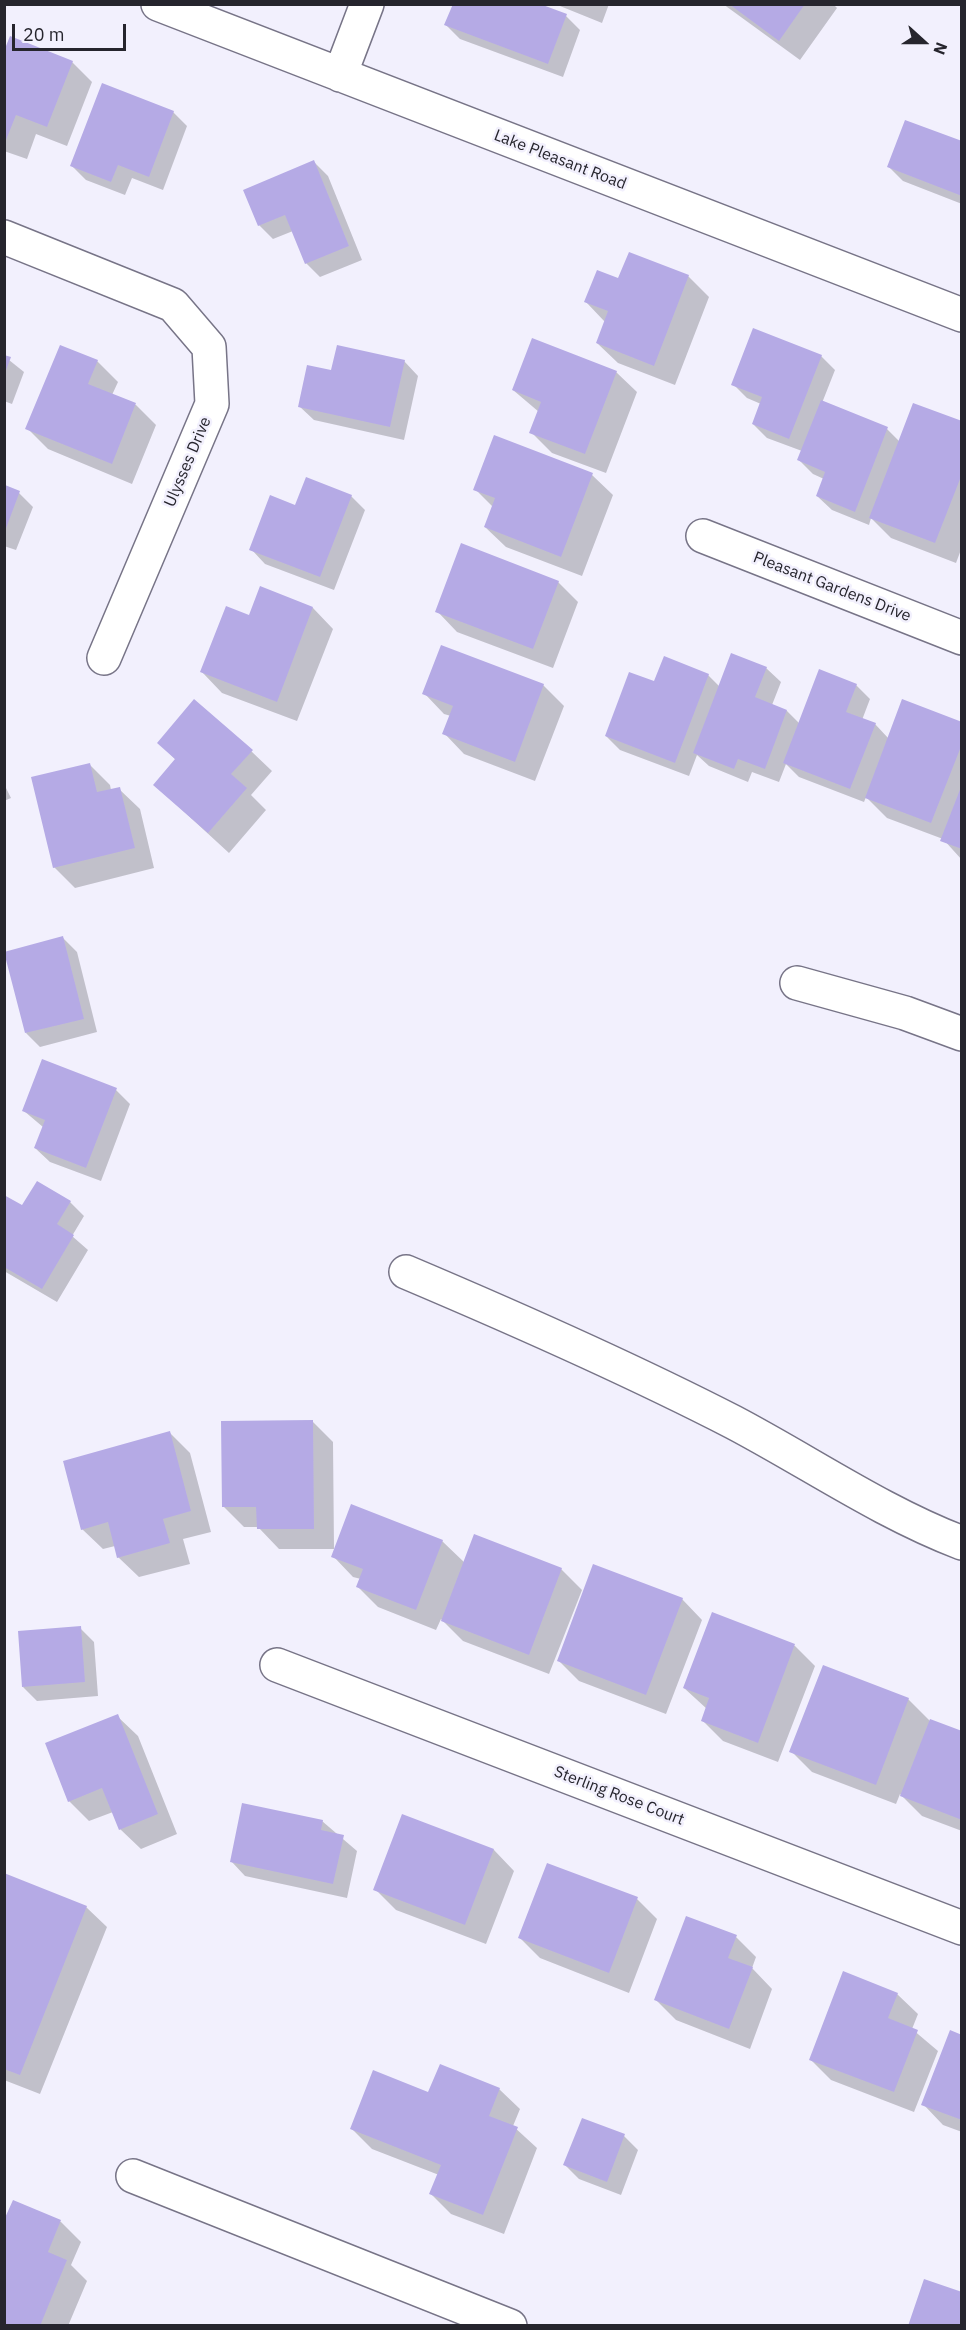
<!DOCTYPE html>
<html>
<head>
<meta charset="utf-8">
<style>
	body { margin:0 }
	#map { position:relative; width:966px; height:2330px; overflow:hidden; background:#f2f0fd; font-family:"IBM Plex Sans",sans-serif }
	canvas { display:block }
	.frame { position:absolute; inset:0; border:6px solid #26252d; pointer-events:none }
	.north { position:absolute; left:894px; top:12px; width:60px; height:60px; -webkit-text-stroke:4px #f2f0fd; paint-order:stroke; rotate:111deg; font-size:16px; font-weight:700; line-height:24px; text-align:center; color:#26252d }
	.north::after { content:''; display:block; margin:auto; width:21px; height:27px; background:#26252d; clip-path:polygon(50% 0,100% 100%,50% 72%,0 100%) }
	.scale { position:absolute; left:12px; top:24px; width:114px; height:27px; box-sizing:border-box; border:3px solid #26252d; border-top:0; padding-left:8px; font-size:18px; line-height:21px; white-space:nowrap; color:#26252d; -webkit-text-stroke:4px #f2f0fd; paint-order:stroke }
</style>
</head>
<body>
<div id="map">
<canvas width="966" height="2330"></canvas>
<div class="frame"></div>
<div class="north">N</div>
<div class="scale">20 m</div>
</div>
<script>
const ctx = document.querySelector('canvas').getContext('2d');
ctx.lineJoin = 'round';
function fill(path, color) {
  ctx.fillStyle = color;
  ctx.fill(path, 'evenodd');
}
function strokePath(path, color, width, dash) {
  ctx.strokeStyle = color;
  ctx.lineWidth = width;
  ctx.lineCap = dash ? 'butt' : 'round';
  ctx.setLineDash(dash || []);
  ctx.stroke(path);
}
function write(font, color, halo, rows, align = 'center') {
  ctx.font = font + ' "IBM Plex Sans",sans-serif';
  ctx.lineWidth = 5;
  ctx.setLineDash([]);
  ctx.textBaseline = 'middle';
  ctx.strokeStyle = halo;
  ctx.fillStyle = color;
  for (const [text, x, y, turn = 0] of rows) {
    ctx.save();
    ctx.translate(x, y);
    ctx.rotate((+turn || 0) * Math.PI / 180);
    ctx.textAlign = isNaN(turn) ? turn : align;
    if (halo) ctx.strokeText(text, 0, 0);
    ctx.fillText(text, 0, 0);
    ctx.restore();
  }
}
fill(new Path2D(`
	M555,4H609L602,23Z
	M723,4H833L837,8L800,60Z
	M566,16L580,30L563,77L460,39L446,25Z
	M4,55L72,62L92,82L67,146L36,134L27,159L4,151Z
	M173,112L187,126L163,190L132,178L125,195L86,180L72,166Z
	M962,143V204L903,181L889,167Z
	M314,162L328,176L362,260L320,277L306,263L293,231L273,239L259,225Z
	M688,276L709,297L675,385L618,363L597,343L605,322L586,302L619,280Z
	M4,356L24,372L12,404L4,401Z
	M821,356L835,370L822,403L887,429L900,442L962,423V547L956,563L891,538L871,518L869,525L832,510L817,496L824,479L813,474L799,460L802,451L767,438L753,424L761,404L747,398L733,384Z
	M97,361L118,382L112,395L136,405L156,425L132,484L48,449L27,428Z
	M404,361L418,376L404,440L314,420L299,406L333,372Z
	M616,372L637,392L606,473L552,453L531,432L539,412L513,390Z
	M495,437L592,475L613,495L582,576L506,547L485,527L493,507L475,489Z
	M4,487L19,493L33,507L16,550L4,546Z
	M351,496L365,510L334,590L265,564L251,549L296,507Z
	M558,582L578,602L553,668L457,632L437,611Z
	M261,588L313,608L333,629L297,721L222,693L202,672L250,617Z
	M766,668L781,682L772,705L787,711L800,724L856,685L870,699L862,720L875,724L889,739L962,724V860L943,839L887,818L866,797L864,802L799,777L786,764L779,782L752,772L748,782L709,766L697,755L689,776L620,750L606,736L655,683L708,675L720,687Z
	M543,685L564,706L535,781L464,754L444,733L451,716L444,714L424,693Z
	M159,743L251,751L272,771L251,795L266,810L229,853L155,785L176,760Z
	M89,764L110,785L111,790L119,789L140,809L154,868L75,888L54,867Z
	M4,784L11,798L4,801Z
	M63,938L77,952L97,1032L40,1047L26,1033Z
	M116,1090L130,1104L101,1181L50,1162L35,1148L43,1127L24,1111Z
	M4,1197L22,1207L70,1202L84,1216L72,1236L88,1250L57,1302L4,1271Z
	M313,1422L333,1442L334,1549H279L258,1527H244L223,1506Z
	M170,1433L190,1453L211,1532L183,1539L190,1564L139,1577L118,1557L115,1546L103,1549L82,1529Z
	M442,1541L465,1563L561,1569L582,1590L549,1674L463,1641L441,1619L436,1630L378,1607L358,1587L361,1579L353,1577L333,1556Z
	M682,1599L702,1620L666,1714L579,1681L559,1661Z
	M713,1614L795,1646L815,1666L778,1762L723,1741L702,1720L707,1709L684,1688Z
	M80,1628L94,1642L98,1696L37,1701L23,1687Z
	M824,1667L908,1699L930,1721L962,1732V1831L922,1816L900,1794L896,1804L812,1772L791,1751Z
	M117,1716L138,1736L177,1834L141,1849L120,1829L113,1812L89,1821L69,1801Z
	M403,1816L494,1850L514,1871L486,1944L396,1910L375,1889Z
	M322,1821L357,1851L347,1898L245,1876L231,1861Z
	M4,1875L86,1907L107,1927L40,2094L4,2080Z
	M637,1899L657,1919L629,1993L540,1958L520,1938Z
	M736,1937L756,1957L752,1968L772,1989L750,2049L676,2020L656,2000Z
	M897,1994L918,2014L912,2029L938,2051L914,2112L831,2080L810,2059Z
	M962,2037V2132L943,2125L923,2104Z
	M499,2089L520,2109L513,2126L537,2148L504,2234L451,2214L431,2194L439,2175L372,2149L352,2129L429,2094Z
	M624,2136L638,2150L621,2195L579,2179L565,2165Z
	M14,2202L61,2222L81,2242L71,2265L87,2281L68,2326H4Z`), '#0003');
fill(new Path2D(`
	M453,4H540L567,14L548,64L444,25Z
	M729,4H805L779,41Z
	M10,36L73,61L47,127L16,115L6,140L4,51Z
	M102,83L174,111L149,177L118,165L111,182L70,166Z
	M905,120L962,141V196L887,167Z
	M314,160L349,246L305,264L285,215L258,226L243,190Z
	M629,252L689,275L654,366L596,343L608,311L584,302L597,270L618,278Z
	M753,328L822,355L789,439L752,424L762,397L731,385Z
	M532,338L617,371L585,454L529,433L541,402L512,390Z
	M60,345L98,360L88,384L136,403L112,464L25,429Z
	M337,345L405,360L390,427L298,407L307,365L331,370Z
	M4,355L11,357L5,373H4Z
	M821,400L888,427L855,512L816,496L825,472L797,460Z
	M913,403L962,421V474L935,543L869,518Z
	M494,435L593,473L561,557L484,527L495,498L473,490Z
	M306,477L352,495L320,577L249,550L270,495L295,505Z
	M5,485L20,491L5,531Z
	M461,543L559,581L533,649L435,612Z
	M260,586L313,607L277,702L200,672L226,606L249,615Z
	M441,645L544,684L515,762L442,734L453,706L422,694Z
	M731,653L767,667L755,697L787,710L765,769L738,759L734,769L693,753Z
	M664,656L709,674L675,763L605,736L629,672L654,681Z
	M819,669L857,684L846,712L876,723L850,789L783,763Z
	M194,699L253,750L231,774L247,788L208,833L153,785L175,759L157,743Z
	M902,699L962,722V744L931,823L865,798Z
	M90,763L97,792L120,787L135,848L53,868L31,777Z
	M961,787H962V849L940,841Z
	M63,936L84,1019L25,1033L4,952Z
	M42,1059L117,1088L86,1168L34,1148L45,1120L22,1111Z
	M37,1181L71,1201L57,1224L74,1235L42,1289L4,1267V1195L22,1205Z
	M313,1420L314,1529H257L256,1507H222L221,1421Z
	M170,1431L191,1511L163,1519L170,1543L117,1558L108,1522L81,1530L63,1461Z
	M351,1504L443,1540L416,1610L356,1587L363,1569L331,1557Z
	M474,1534L562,1568L529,1655L441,1621Z
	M593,1564L683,1598L646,1695L557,1661Z
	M712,1612L795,1644L758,1743L701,1721L709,1698L683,1688Z
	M81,1626L85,1682L22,1687L18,1631Z
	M823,1665L909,1698L876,1785L789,1752Z
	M118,1714L158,1814L119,1830L102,1788L68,1802L45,1743Z
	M930,1719L962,1731V1820L900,1796Z
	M242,1803L323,1820L321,1830L344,1835L333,1884L230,1862Z
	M402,1814L494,1849L465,1925L373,1890Z
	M547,1863L638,1897L609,1973L518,1938Z
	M4,1873L87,1906L20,2075L4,2069Z
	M686,1916L737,1935L728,1958L753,1967L729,2029L654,2000Z
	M843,1971L898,1993L888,2018L918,2030L894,2092L809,2060Z
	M950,2030L962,2035V2120L921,2105Z
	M440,2064L500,2088L489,2116L518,2127L483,2215L429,2194L441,2165L350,2129L373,2070L428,2092Z
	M582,2118L625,2134L607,2182L563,2165Z
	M13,2200L61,2220L48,2252L67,2260L40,2326H4V2220Z
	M924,2279L962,2292V2326H908Z`), '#b5aae5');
const minor = new Path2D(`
	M158,4L962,315
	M340,75L367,4
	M4,237L173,305L209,347L212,404L104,658
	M703,536L962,638
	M797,983L905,1013L962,1034
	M406,1272C517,1319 626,1367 733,1422C809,1462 881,1512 962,1543
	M277,1665L962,1928
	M133,2176L510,2326`);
strokePath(minor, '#777487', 36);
strokePath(minor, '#fff', 33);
write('16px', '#26252d', '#f2f0fd', [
	["Lake Pleasant Road",560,160,21],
	["Ulysses Drive",188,462,-67],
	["Pleasant Gardens Drive",832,587,21],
	["Sterling Rose Court",619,1796,21]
]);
</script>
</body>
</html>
